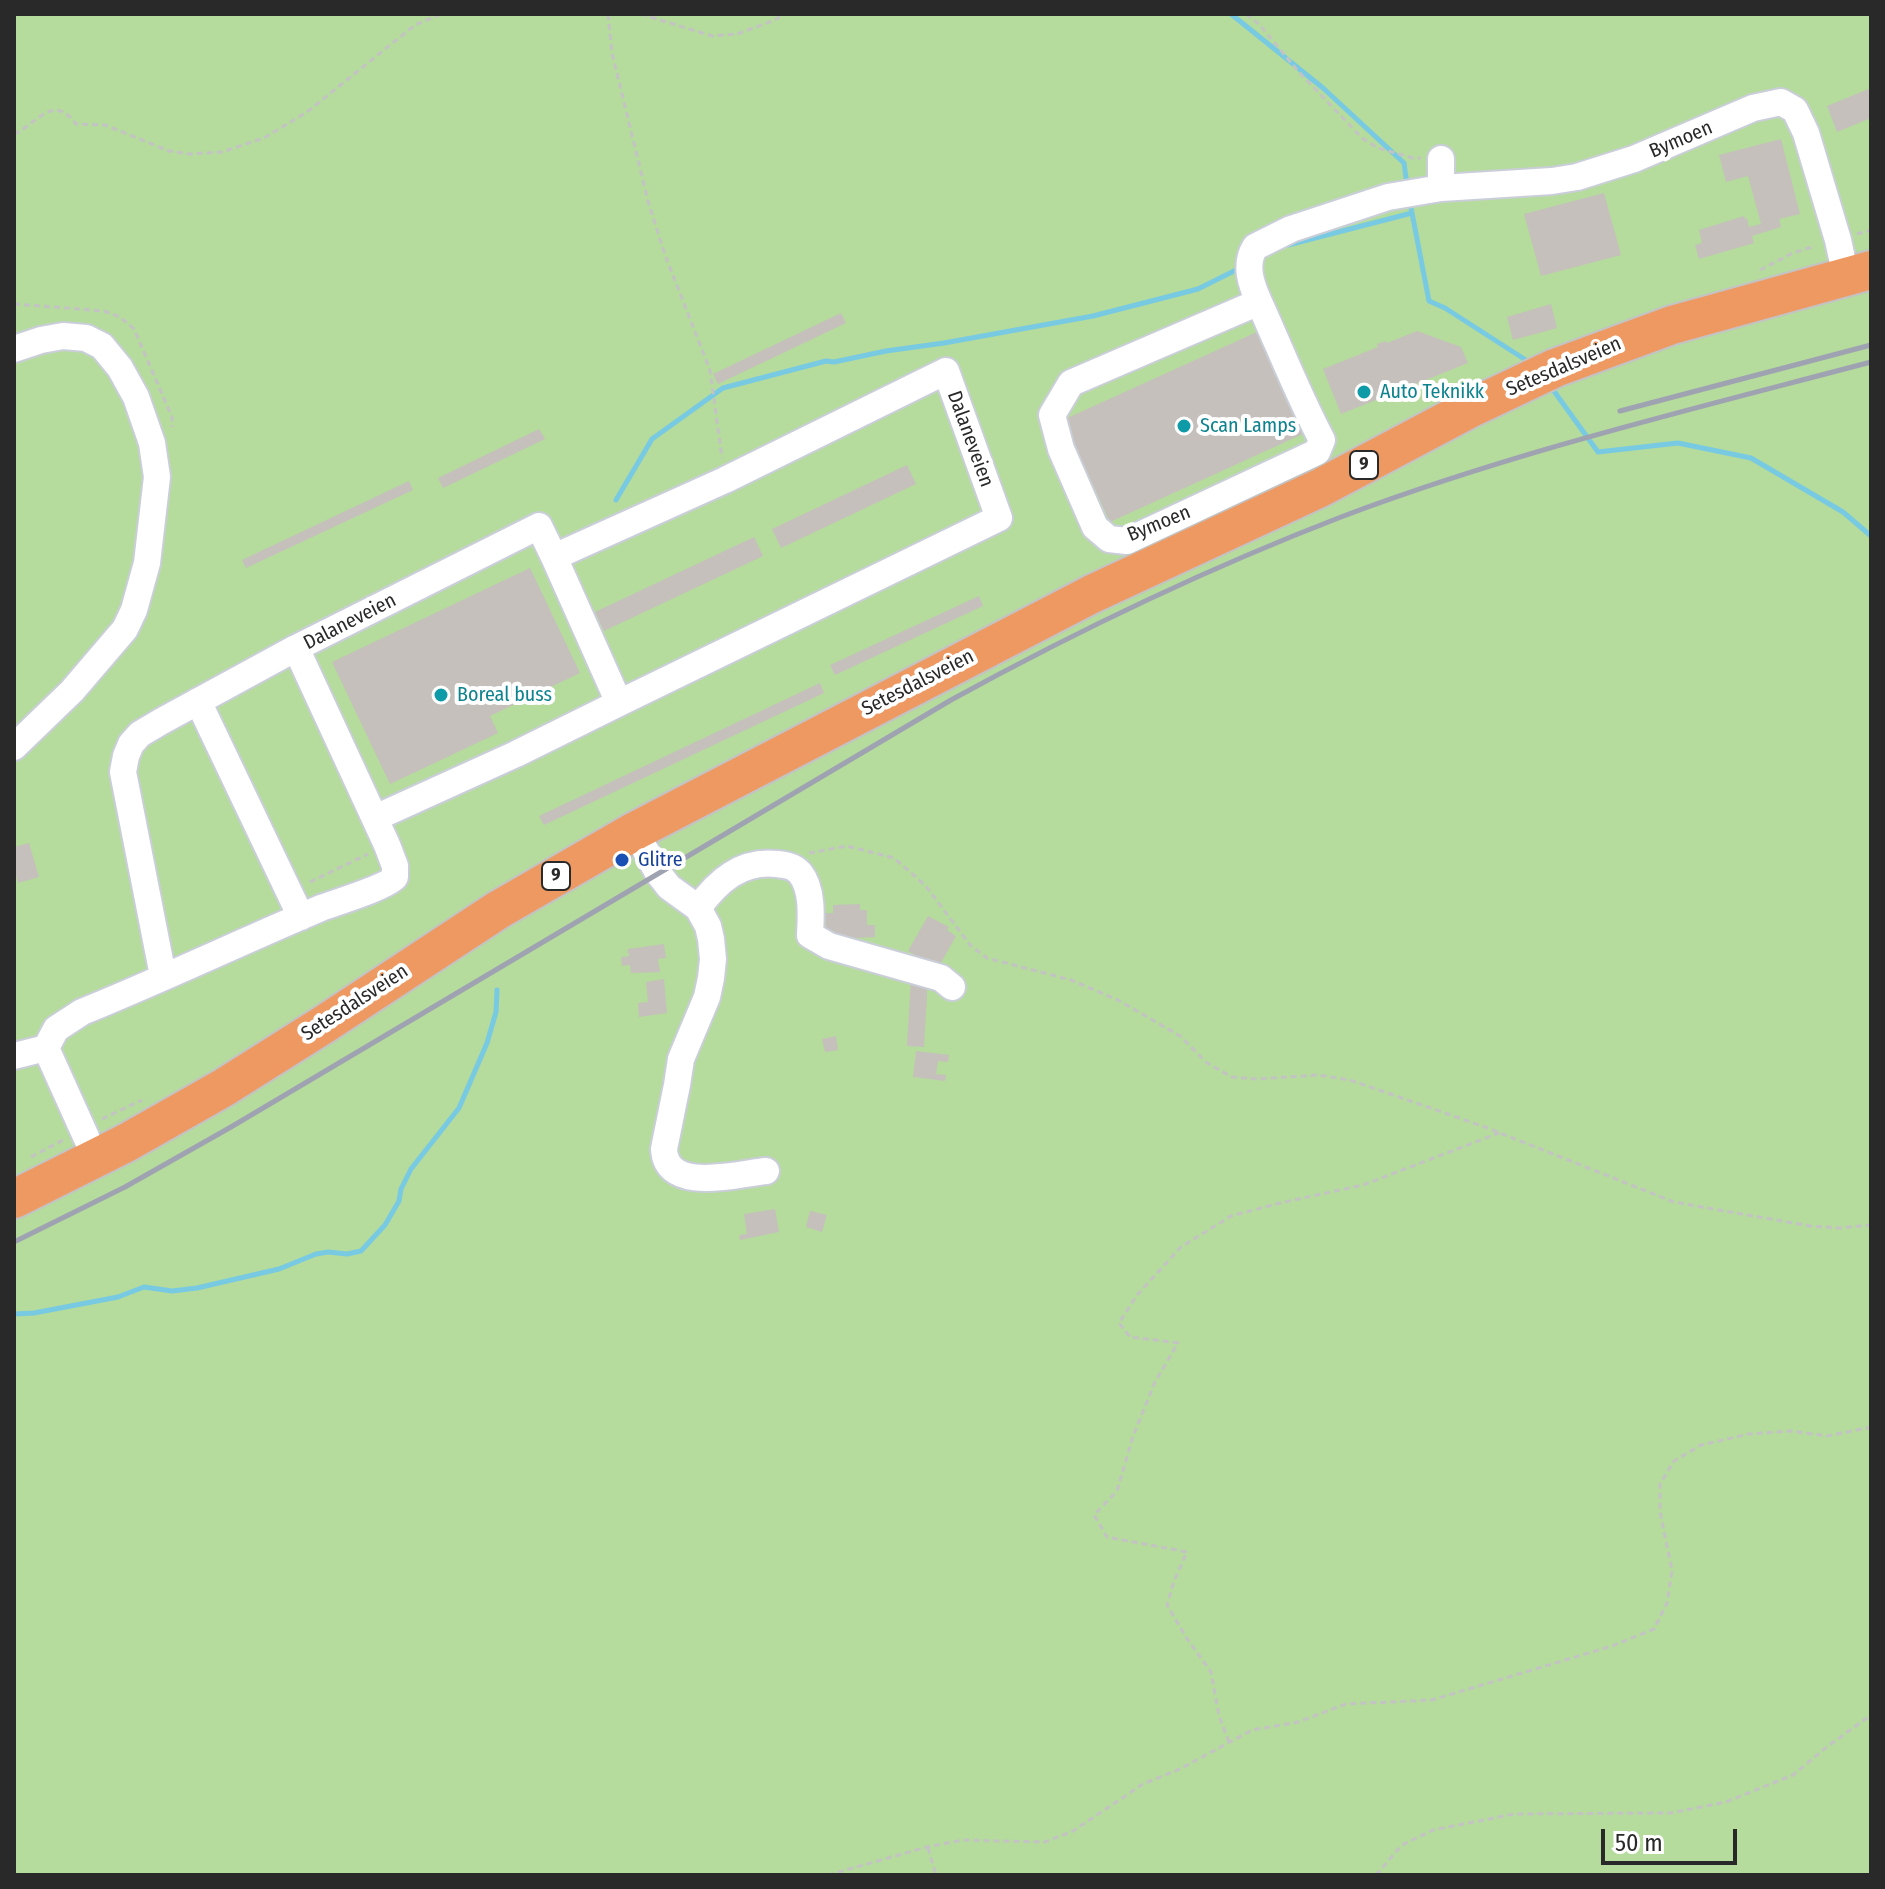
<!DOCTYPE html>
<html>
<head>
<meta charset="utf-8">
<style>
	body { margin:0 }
	#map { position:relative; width:1885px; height:1889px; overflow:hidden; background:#eae3dc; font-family:"Fira Sans Condensed",sans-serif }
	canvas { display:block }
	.frame { position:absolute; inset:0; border:16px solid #292929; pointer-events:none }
	.scale { position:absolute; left:1601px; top:1829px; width:136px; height:36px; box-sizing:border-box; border:4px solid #292929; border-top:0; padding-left:10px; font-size:24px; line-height:28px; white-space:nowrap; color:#292929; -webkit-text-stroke:6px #fff; paint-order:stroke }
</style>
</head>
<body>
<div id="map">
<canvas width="1885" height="1889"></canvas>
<div class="frame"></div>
<div class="scale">50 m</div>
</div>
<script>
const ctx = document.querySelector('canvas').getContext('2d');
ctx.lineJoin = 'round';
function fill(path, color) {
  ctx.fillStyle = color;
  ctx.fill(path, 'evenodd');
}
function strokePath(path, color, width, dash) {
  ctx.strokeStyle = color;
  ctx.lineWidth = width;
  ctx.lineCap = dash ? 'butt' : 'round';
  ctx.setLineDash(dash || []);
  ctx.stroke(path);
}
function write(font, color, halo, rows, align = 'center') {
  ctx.font = font + ' "Fira Sans Condensed",sans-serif';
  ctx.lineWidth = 8;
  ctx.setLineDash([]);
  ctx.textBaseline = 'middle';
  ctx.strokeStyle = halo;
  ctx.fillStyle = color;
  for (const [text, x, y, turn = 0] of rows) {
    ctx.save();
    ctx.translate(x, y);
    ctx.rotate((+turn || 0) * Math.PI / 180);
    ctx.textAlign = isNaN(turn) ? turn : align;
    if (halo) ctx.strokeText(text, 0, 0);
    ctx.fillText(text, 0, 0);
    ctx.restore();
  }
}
fill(new Path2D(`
	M14,14H1871V1875H14Z`), '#b5db9d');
strokePath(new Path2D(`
	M1231,14L1323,88L1404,163L1407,185
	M1412,213L1429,301L1445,308L1532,364
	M1288,245L1412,213L1410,203
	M1551,387L1598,452L1678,443L1751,458L1843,512L1871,536
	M616,500L652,439L723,388L826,361L834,362L886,351L944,343L1093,316L1198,289L1240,268
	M14,1314L34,1313L118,1297L144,1287L172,1291L197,1288L279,1269L316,1254L328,1252L347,1254L361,1251L385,1225L399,1201L401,1189L411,1169L459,1108L487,1043L496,1012L497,990`), '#78cae2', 5);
fill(new Path2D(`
	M1871,88V118L1837,132L1827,106Z
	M1781,139L1800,214L1779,219L1781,227L1752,236L1754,243L1699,259L1695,245L1702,243L1699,230L1744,216L1745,219L1747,218L1749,227L1761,224L1748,176L1726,182L1719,155Z
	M1604,193L1621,255L1541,276L1524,214Z
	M1551,304L1557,328L1513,340L1507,317Z
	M841,313L846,323L718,384L713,374Z
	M1259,331L1305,433L1110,522L1063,420Z
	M1417,331L1461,347L1468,363L1341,414L1323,369L1378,347L1377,344L1386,341L1387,343Z
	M539,429L545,439L443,488L438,478Z
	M907,465L916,484L781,548L772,529Z
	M409,481L413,490L246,568L242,560Z
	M754,537L763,556L604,631L595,612Z
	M530,568L580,673L490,716L498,733L390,784L332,662Z
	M979,596L983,606L835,675L830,665Z
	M820,683L824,693L544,825L539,816Z
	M29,843L39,877L18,883L14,868V847Z
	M860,904V910H867V925H875V937L834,939V931H826L825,913H833V905Z
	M928,916L949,927L947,930L956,936L938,968L908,951Z
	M664,944L666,958L658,959L660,972L631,973L630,965L622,966L621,957L629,956V953H627L628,949Z
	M911,977L928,978L924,1047L907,1046Z
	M664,979L667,1013L639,1017L638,1003L648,1002L646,982Z
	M836,1036L838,1050L825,1052L822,1039Z
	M916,1051L949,1055L948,1062L938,1061L936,1074L946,1075L945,1081L913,1077Z
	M775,1209L779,1232L740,1240L739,1235L747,1234L744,1214Z
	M810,1211L827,1215L822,1232L806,1227Z`), '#c5c0bb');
const minor = new Path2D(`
	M1441,159V188
	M1259,302L1071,383L1052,415L1061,449L1095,527L1109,539L1127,541L1317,452L1322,440C1298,395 1280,348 1259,302C1251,284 1244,265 1255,247L1291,229L1388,197L1441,188L1552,181L1577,177L1634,159L1753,108L1781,102L1795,110L1806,133L1838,240L1846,277
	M14,349L41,340L63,336L86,338L102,346L120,368L136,397L152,443L157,477L147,563L134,610L125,629L72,691L14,747
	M198,701L301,917
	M375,818L516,754L619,703L554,557
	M635,831L658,873L669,887L698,908L708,926L711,939L713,959L711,978L707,997L681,1059L677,1085L664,1149C666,1194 737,1174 766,1171
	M698,908C718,881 741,860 777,864C786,865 794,866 800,873C813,889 811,916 810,935L829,946L941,978L952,987
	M163,976L123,772L126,756L131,744L140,734L162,721L296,648L539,526L554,557L725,480L946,371L999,518L619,703
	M14,1056L46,1048
	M96,1159L46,1048L56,1029L82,1012C163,979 241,942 321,908C337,902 387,887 395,877V866L387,845L296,648`);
const highway = new Path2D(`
	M14,1199L126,1143L223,1088L323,1025L498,910L635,831L1092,594L1320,488L1473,407L1555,368L1672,325L1871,270`);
strokePath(minor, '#caced9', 30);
strokePath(highway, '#c3c3c3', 42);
strokePath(new Path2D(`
	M608,14L612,53L648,201L665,255L710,370L722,458
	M641,14L712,36L737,34L775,20L783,14
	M1246,14L1259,24L1298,71L1362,138L1378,148L1413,158H1421
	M14,134C36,125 53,92 76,124L105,125L169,151L189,154L222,152L264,138L307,112L415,25L441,14
	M1857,234L1871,230
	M1760,270L1793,253L1815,246
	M14,304L104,311L120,317L134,329L172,417V427
	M809,853L847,846L894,858L925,885L971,946L987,958L1071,980L1118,1000L1180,1036L1207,1063L1232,1077L1257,1079L1318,1075L1350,1080L1485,1127L1674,1202L1810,1226L1839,1228L1871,1225
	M310,882L368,854
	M102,1119L142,1100
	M31,1157L63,1140
	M1229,1742L1219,1716L1211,1672L1186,1637L1167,1605L1174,1581L1187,1552L1107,1537L1094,1515L1117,1491L1133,1436L1155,1382L1178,1343L1130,1337L1119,1323L1137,1295L1181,1247L1231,1216L1280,1203L1363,1185L1499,1133
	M928,1848L936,1875
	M828,1875L927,1847L963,1840L1045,1842L1073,1831L1143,1784L1180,1769L1252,1730L1298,1722L1346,1704L1432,1700L1612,1646L1654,1629L1667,1603L1672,1570L1660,1512V1484L1674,1461L1701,1445L1749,1434L1790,1431L1828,1436L1871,1427
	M1376,1875L1402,1845L1433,1830L1514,1814L1671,1813L1726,1802L1793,1775L1828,1746L1871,1715`), '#c3c3c3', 3, [6, 4]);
strokePath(minor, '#fff', 26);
strokePath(highway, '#ee9962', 38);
strokePath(new Path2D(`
	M1620,411L1871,345
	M14,1242L125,1187L231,1127L951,700C1077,631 1206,569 1341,517C1513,452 1693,409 1871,362`), '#9fa2b1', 5);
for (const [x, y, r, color] of [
	[1364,392,8,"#0f9aa8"],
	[1184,426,8,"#0f9aa8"],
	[441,695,8,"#0f9aa8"],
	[622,860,8,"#1a4fb4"]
]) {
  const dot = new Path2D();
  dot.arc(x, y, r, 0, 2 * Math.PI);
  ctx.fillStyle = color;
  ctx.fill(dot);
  strokePath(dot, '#fff', 3);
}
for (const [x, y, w] of [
	[1364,465,28],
	[556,876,28]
]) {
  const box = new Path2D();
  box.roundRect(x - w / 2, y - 14, w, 28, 6);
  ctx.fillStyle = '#fff';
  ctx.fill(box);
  strokePath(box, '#292929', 2);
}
write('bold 18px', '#292929', null, [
	["9",1364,465],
	["9",556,876]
]);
write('20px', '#292929', '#fff', [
	["Bymoen",1681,140,-23],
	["Setesdalsveien",1564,367,-23],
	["Dalaneveien",970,439,70],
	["Bymoen",1159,524,-22],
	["Dalaneveien",350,622,-27],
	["Setesdalsveien",918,683,-27],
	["Setesdalsveien",355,1003,-33]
]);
write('20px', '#0d838f', '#fff', [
	["Auto Teknikk",1380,392],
	["Scan Lamps",1200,426],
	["Boreal buss",457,695]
], 'left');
write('20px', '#164399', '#fff', [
	["Glitre",638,860]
], 'left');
</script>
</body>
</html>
